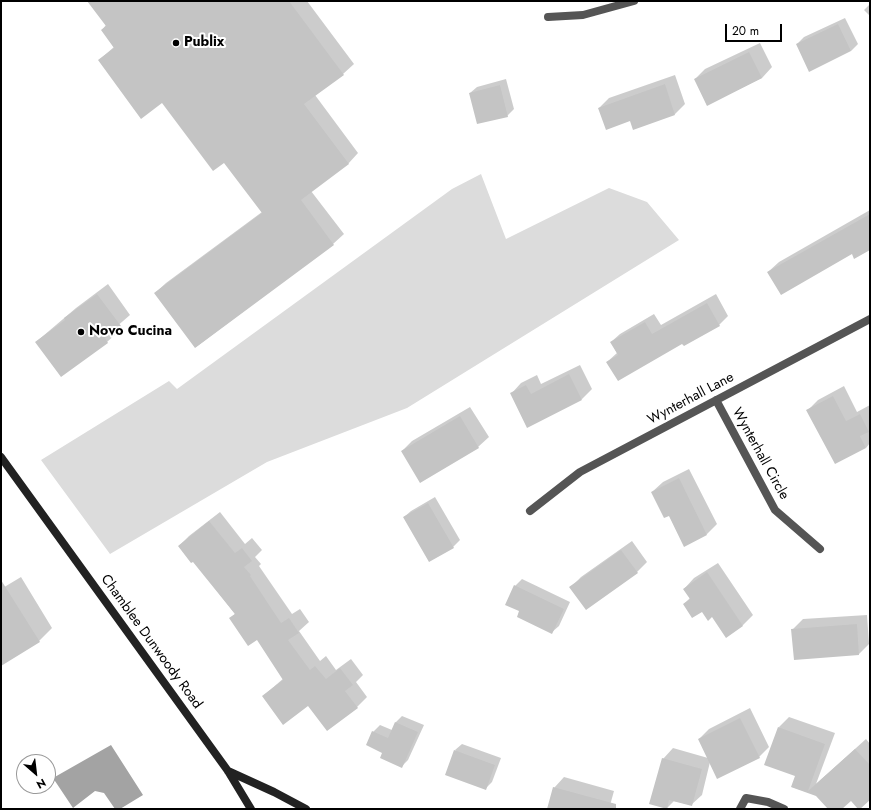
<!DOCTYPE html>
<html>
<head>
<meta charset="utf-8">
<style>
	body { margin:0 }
	#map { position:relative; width:871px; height:810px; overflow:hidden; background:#fff; font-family:Jost,sans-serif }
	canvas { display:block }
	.frame { position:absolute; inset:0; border:2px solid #000; pointer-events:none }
	.north { position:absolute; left:16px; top:754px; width:40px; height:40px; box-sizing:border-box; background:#fff; border:1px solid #999; border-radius:50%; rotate:152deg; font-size:11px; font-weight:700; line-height:16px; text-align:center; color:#000 }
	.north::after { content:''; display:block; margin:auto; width:14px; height:18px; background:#000; clip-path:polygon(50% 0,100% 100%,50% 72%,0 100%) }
	.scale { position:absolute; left:725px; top:24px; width:57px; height:18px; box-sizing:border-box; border:2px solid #000; border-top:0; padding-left:5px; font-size:12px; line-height:14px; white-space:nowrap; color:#000; -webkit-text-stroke:3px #fff; paint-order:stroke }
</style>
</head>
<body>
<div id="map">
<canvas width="871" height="810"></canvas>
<div class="frame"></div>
<div class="north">N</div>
<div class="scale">20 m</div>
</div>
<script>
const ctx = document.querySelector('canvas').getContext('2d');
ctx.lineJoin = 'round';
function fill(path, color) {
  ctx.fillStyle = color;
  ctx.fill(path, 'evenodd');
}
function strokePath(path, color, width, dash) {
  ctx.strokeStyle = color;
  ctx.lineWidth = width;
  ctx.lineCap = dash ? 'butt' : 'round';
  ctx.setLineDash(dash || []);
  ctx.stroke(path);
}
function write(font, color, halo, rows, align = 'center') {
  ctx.font = font + ' Jost,sans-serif';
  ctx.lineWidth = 4;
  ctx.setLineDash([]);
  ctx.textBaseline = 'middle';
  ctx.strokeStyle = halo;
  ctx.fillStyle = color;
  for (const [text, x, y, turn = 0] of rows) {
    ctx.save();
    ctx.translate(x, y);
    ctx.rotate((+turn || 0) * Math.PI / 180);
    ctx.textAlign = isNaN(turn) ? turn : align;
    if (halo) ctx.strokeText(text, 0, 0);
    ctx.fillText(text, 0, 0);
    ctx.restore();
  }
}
fill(new Path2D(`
	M481,174L506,239L609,188L647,202L679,240L407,408L267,462L110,554L41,460L169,381L177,389L452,189Z`), '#dcdcdc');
fill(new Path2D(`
	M111,745L143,795L120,809H115L104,793L95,791L73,808L53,778Z`), '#a3a3a3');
fill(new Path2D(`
	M88,1H307L354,64L343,74L315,95L358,153L348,164L311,191L344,234L333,244L196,347L155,293L166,283L262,212L224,161L162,102L99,60L114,47L102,30L106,25Z
	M870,4V16L864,10Z
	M845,18L858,44L851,51L797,44L804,37Z
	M760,43L772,67L762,78L707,105L695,79L705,69Z
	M675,75L685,104L675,114L599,108L609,98Z
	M506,79L514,109L507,116L470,93L477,87Z
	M870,210V249L768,272L779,262Z
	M108,284L130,315L115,328L118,332L107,342L61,376L36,342L76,308Z
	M716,294L728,316L719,325L683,342L607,362L617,353L611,342L620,334L654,314L661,325Z
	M580,365L592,389L582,399L511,394L521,383L537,375L541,384Z
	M844,386L857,412L870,405V443L866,448L808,410L818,400Z
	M470,407L489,437L478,447L402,451L412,441Z
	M689,469L717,524L707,534L684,545L669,515L652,492L663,482Z
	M435,497L460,540L453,547L404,517L411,511Z
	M220,512L245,544L252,538L262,550L255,557L261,564L259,566L292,614L300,609L309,622L299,631L320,661L326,656L336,670L351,659L363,675L356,682L367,697L357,707L308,705L263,696L284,678L257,638L230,618L235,614L193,560L179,546L189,536Z
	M632,541L647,562L637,572L571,587L581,577Z
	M718,563L753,615L743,625L726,636L713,616L702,610L684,604L690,598L684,589L694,578Z
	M21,577L52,628L39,641L1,665V589Z
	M522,579L570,602L559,626L552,632L521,611L515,586Z
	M867,615L869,644L859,654L792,630L803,619Z
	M750,708L769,747L759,757L710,762L702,795L691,805L674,801L667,808L663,759L673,748L708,758L699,739L709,729Z
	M402,716L424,725L408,760L402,766L384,752L373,732L380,725L392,730L396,722Z
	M789,717L835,733L816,784L866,739L870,744V798L851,800L841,809H829L816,795L792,787L797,775L779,727Z
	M462,744L501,758L492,782L485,789L455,750Z
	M564,777L614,791L609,809H548L554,788Z`), '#0003');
fill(new Path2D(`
	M87,1H289L344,75L304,104L349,164L301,200L334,245L195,348L154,293L262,213L224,163L213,171L162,103L141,119L98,60L114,48L101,30L106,26Z
	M838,24L851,51L809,72L796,44Z
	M749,52L762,78L707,106L694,79Z
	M665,84L675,115L633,130L630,121L606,130L598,108Z
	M500,85L508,117L477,124L469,93Z
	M870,214V250L854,259L852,254L781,295L767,272Z
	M97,294L121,326L105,338L108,343L61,377L35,342L65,320L64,318Z
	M707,303L720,326L684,346L682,344L618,381L606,362L618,355L610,342L645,322L652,334Z
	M569,374L582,400L527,428L510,393L526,385L531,394Z
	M833,396L846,421L860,414L869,432L860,436L866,448L835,464L806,410Z
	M460,416L479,448L420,483L401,451Z
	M679,478L707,535L684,547L669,516L664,518L651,492Z
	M428,503L454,548L429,562L403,517Z
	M209,521L235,553L242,548L252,561L244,567L251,575L250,576L281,623L289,618L299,633L288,640L310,670L315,666L326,679L340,668L353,685L345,691L358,708L327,731L308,706L283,725L262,696L283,680L257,640L248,646L229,618L235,614L193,562L191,563L178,546Z
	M621,550L638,573L586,610L569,587Z
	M707,572L743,626L726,638L712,617L708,621L702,612L692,618L683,604L690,599L683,589Z
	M1,580L40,642L1,666Z
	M514,585L564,609L552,634L517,617L519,611L505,605Z
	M857,624L859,655L794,660L791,629Z
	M740,718L760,758L717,779L698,739Z
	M395,722L418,732L402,768L380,758L382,753L366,745L372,731L388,738Z
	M778,727L825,744L808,791L855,749L870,765V800L860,809H858L851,801L842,809H828L816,796L791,787L795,776L764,765Z
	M454,750L495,765L486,790L445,775Z
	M662,758L702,769L692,806L669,800L667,809L649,804Z
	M553,787L616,804V809H547Z`), '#c4c4c4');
strokePath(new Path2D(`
	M548,17L583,15L634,1
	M716,400L775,510L820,549
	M530,511L580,472L870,319
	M740,809L746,798L768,802L784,809`), '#555', 8);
strokePath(new Path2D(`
	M1,457L228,771L251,809
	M228,771L274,792L306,809`), '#222', 8);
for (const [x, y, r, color] of [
	[176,43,4,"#000"],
	[81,332,4,"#000"]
]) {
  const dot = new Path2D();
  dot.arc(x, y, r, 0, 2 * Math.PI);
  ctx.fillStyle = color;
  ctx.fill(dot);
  strokePath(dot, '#fff', 1.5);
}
write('bold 14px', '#000', '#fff', [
	["Publix",184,43],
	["Novo Cucina",89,332]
], 'left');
write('14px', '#000', '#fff', [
	["Wynterhall Lane",691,399,-28],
	["Wynterhall Circle",760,454,61],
	["Chamblee Dunwoody Road",151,642,54]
]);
</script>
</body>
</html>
